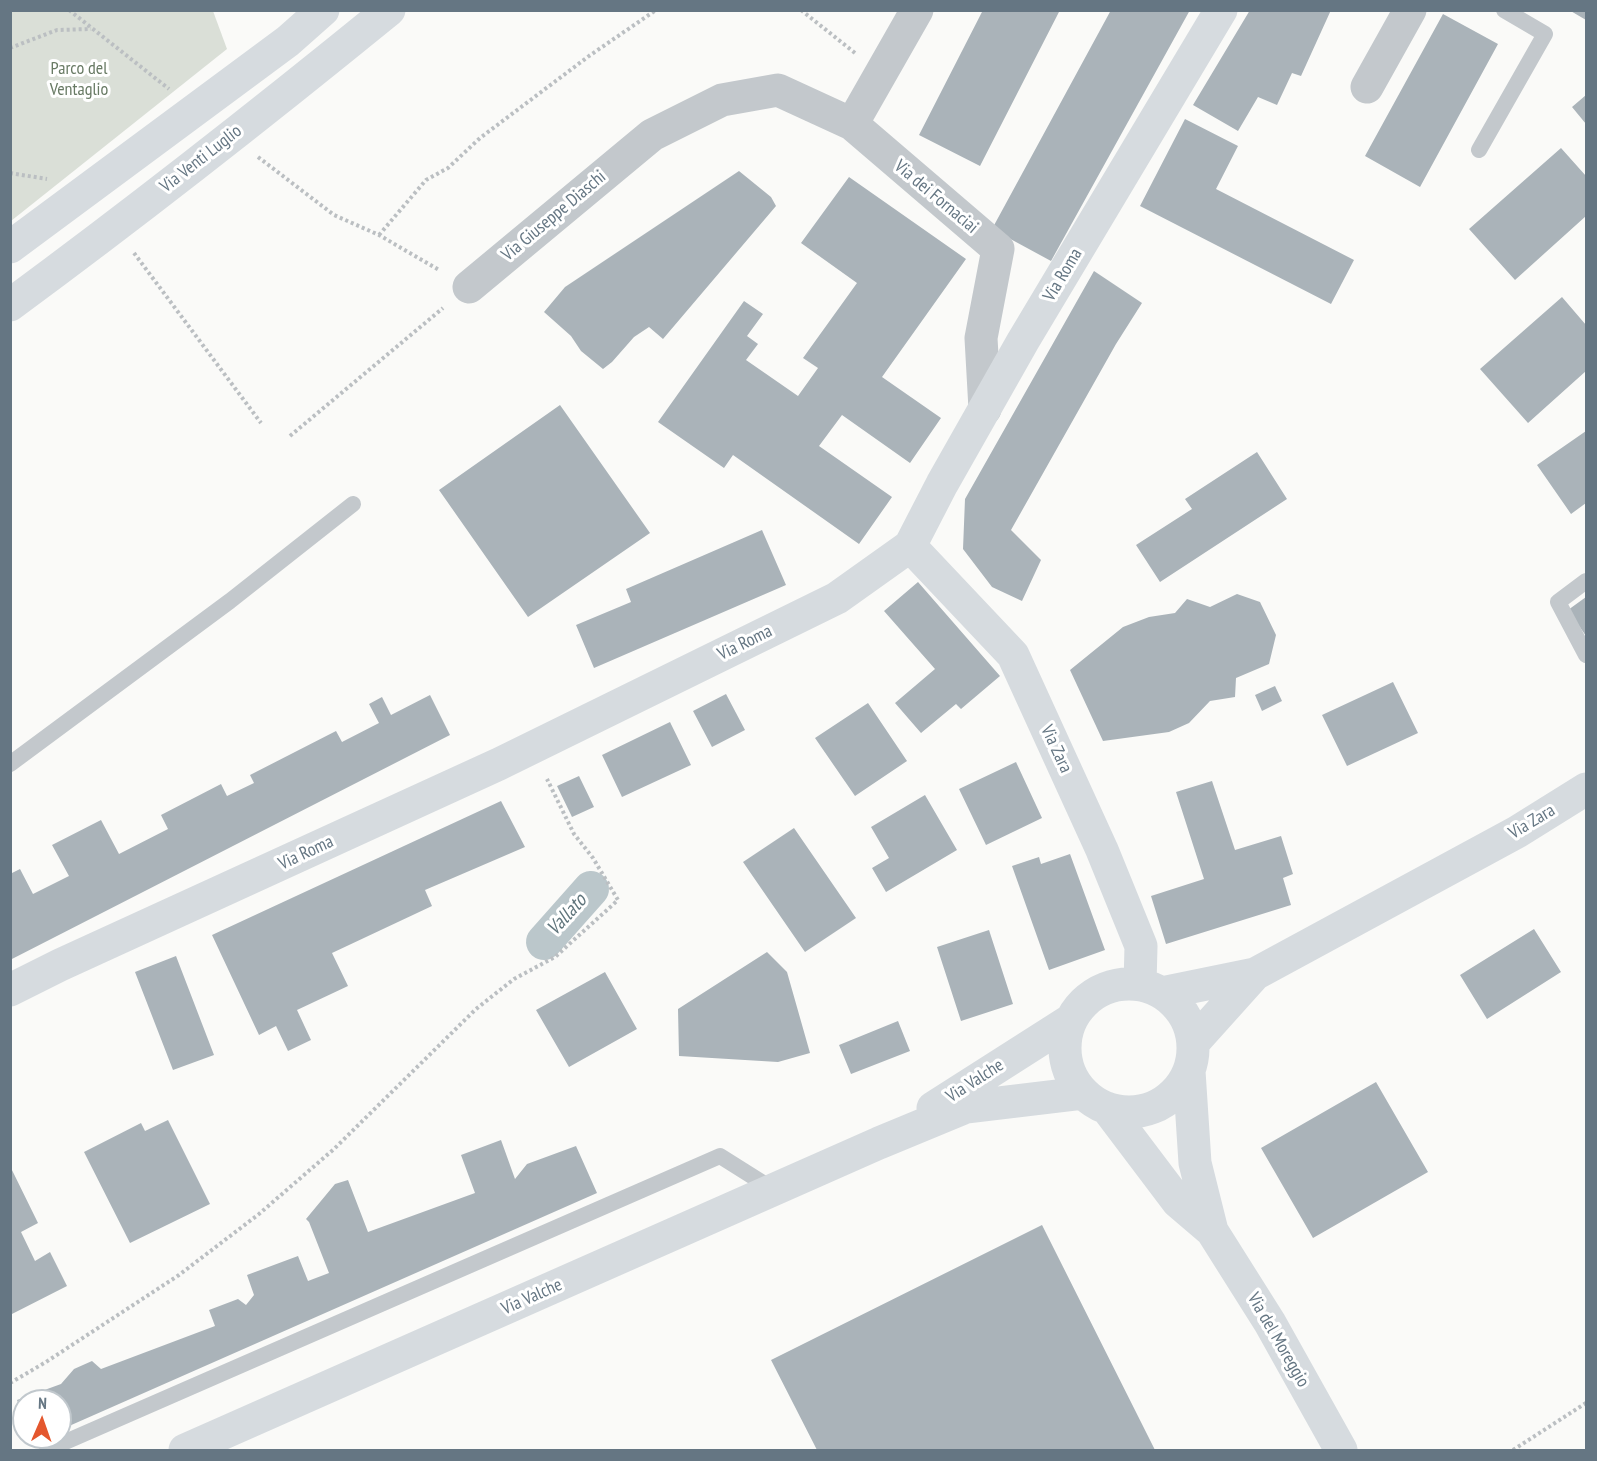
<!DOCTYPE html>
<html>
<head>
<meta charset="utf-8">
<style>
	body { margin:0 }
	#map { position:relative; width:1597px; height:1461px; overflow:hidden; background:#fafaf8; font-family:"PT Sans Narrow",sans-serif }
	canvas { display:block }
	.frame { position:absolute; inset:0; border:12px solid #657683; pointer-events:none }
	.north { position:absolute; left:12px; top:1389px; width:60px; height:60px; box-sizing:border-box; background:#fff; border:2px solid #c1c8cd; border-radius:50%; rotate:2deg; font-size:16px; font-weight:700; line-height:24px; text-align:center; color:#657683 }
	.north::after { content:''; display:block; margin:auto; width:21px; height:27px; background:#e4572e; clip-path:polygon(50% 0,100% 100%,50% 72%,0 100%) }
</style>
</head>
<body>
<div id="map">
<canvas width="1597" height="1461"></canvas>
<div class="frame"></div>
<div class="north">N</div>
</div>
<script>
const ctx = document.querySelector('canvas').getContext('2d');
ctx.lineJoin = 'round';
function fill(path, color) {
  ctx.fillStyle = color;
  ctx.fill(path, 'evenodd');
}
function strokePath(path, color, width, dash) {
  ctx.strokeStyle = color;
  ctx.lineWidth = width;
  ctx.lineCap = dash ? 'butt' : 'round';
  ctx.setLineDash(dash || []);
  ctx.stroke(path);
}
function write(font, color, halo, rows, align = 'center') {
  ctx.font = font + ' "PT Sans Narrow",sans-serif';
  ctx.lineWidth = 6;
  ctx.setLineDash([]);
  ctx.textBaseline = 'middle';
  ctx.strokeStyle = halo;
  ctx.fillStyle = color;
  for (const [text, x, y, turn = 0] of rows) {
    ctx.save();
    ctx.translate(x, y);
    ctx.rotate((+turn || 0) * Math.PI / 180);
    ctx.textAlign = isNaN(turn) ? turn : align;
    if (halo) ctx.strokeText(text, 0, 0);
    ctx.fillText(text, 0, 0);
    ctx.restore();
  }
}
fill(new Path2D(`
	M11,10L213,11L227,49L11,221Z`), '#dadfd7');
strokePath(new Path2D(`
	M544,942L591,889`), '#bbc7cb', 36);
fill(new Path2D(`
	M983,10H1060L980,166L919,135Z
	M1111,10H1190L1051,261L992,229Z
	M1250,10H1331L1301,76L1292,73L1277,105L1258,97L1238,131L1193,105Z
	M1569,10H1586V20Z
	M1443,14L1498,44L1420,187L1365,156Z
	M1586,95V124L1572,107Z
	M1185,119L1238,146L1216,189L1354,260L1331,304L1140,206Z
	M1561,148L1586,176V216L1515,280L1469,229Z
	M739,171L771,197L776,206L663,339L649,327L634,337L612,362L603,369L581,351L571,336L544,312L565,287Z
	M849,177L966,259L882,377L941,418L910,463L842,415L819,446L892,497L859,544L733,455L724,468L658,422L744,301L763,314L747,336L758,344L746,360L798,396L818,368L803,358L857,283L801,243Z
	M1094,271L1142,303L1116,344L1011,530L1041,560L1022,601L992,587L963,549L965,499Z
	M1562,297L1586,325V371L1528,423L1480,369Z
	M560,405L650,533L528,617L439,490Z
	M1586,431V503L1571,514L1537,465Z
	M1257,452L1287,499L1160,582L1136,545L1192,509L1185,499Z
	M762,530L786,585L594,668L576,625L631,602L626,589Z
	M918,582L1000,676L961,709L956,704L921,733L895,703L935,669L884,611Z
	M1237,594L1260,602L1276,635L1269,664L1236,678L1235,697L1210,701L1189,723L1169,732L1103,741L1070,670L1123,627L1149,617L1175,613L1187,599L1210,607Z
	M1586,597V636L1568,610Z
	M1393,682L1418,733L1347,766L1322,715Z
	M1275,686L1282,701L1262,711L1255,695Z
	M726,694L745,730L712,747L693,711Z
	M430,695L450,735L10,960V874L20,869L33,894L69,876L52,845L101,820L119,854L168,829L161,815L221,784L227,796L254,783L250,775L336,731L342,742L379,723L369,704L382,697L391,715Z
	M868,703L907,761L855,796L815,738Z
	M670,722L691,765L622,797L602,755Z
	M1016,762L1042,818L986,845L959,789Z
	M579,776L594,807L572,817L557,786Z
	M1212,781L1235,850L1281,836L1293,874L1283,878L1291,905L1166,944L1151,896L1204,879L1176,792Z
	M925,795L957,850L886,892L872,868L889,858L871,827Z
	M501,801L525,847L425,890L432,906L332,953L348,986L297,1010L311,1040L288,1051L276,1026L259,1035L212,935Z
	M794,828L856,918L805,952L743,862Z
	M1070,854L1105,950L1049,970L1012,866L1039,857L1041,864Z
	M1534,929L1561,972L1487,1019L1460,975Z
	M989,930L1013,1004L961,1021L937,947Z
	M767,952L787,972L810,1053L778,1062L679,1056L678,1009Z
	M176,956L214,1055L173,1070L135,972Z
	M605,972L637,1029L569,1067L536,1010Z
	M898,1021L910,1051L851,1074L839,1045Z
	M1376,1082L1428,1172L1313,1238L1261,1148Z
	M168,1120L210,1204L130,1243L84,1152L141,1123L145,1131Z
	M501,1140L515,1179L527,1164L576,1146L597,1193L60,1430V1401H24V1416L17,1400L61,1384L74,1369L92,1361L101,1369L215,1326L209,1310L238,1299L246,1305L254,1295L247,1275L298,1256L308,1281L329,1273L309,1222L306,1219L335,1184L348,1180L368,1232L475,1193L461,1155Z
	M10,1166L38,1223L21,1232L35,1261L50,1252L67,1286L10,1315Z
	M1042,1225L1155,1450H817L771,1360Z`), '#aab3b9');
strokePath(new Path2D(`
	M69,10L169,89
	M801,10L855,53
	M10,48L57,30L91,29
	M258,157L334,215L379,235L439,270
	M10,173L47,179
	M379,235L426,180L448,168L480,138L589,56L656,10
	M134,253L261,423
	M290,436L443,308
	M10,1383L46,1362L179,1275L259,1214L334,1149L476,1009L514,979L555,957L618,900L593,858L574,834L547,779
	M1513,1450L1586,1403`), '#bbbfc2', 4, [3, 3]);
strokePath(new Path2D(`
	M1479,150L1545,34L1504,10
	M1586,581L1558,602L1586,655
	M10,764L230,601L353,504
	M47,1450L720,1156L774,1190`), '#c3c8cc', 16);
strokePath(new Path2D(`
	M917,10L852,124L998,249L981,338L985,409
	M1367,87L1410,10
	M469,287L652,135L722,100L778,90L852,124`), '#c3c8cc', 33);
strokePath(new Path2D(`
	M10,247L288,41L323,10
	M10,305C139,210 265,111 389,10
	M910,546L1013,655L1102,850L1141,946L1140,985
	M1065 1048a64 64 0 1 1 128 0a64 64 0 1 1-128 0Z
	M10,990L60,965L499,764L837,598L910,546L942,484L1023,341L1221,10
	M1162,993L1255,974L1517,832L1586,789
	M1193,1043L1255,974
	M1189,1071L1195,1163L1212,1231
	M933,1108L1071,1020
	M1107,1108L1178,1202L1212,1231L1270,1323L1341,1450
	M185,1450L879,1143L966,1107L1083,1093`), '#d6dbdf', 33);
write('18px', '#687a64', '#fff', [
	["Parco del",79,69],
	["Ventaglio",79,90]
]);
write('18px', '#657683', '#fff', [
	["Via Venti Luglio",201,159,-38],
	["Via dei Fornaciai",936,197,40],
	["Via Giuseppe Diaschi",554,216,-40],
	["Via Roma",1063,275,-59],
	["Via Roma",745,643,-26],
	["Via Zara",1056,749,65],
	["Via Zara",1532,822,-31],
	["Via Roma",306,853,-25],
	["Via Valche",975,1081,-33],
	["Via Valche",532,1297,-24],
	["Via del Moreggio",1278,1340,60]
]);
write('italic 20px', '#60757c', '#fff', [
	["Vallato",567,915,-48]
]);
</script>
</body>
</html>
